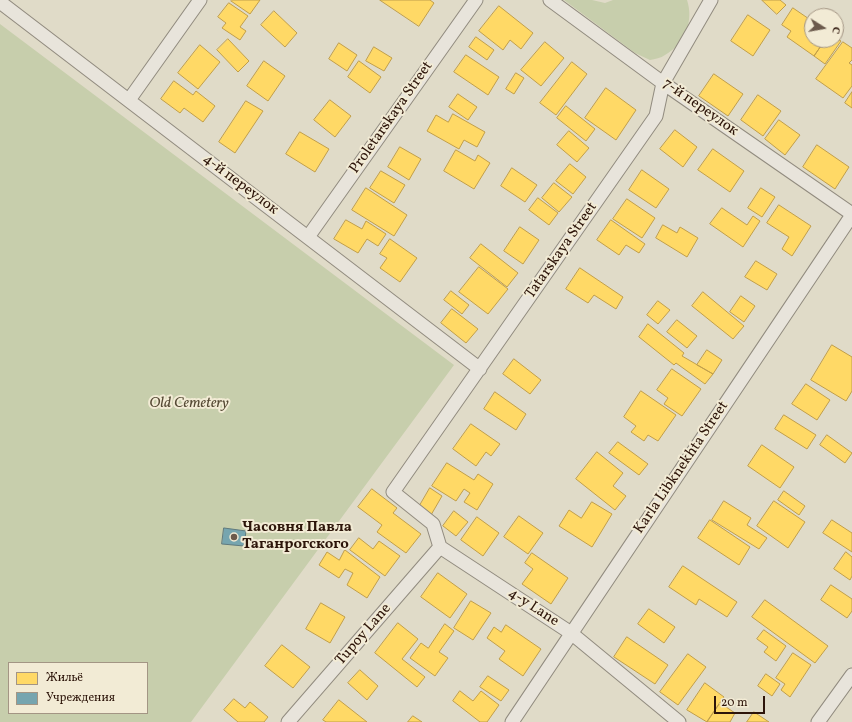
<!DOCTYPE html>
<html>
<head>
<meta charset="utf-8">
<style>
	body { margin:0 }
	#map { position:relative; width:852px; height:722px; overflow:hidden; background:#e0dbc8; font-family:Vollkorn,serif }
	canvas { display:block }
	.legend { position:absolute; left:8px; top:662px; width:140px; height:52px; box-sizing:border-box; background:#f2ebd5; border:1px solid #a39584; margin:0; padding:5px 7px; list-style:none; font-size:12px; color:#2d150a }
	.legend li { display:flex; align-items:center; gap:8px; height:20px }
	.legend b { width:20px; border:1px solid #a39584 }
	.north { position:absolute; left:804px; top:8px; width:40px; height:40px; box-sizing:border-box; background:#f2ebd5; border:1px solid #a39584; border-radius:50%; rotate:101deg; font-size:11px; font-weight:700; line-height:16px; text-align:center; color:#2d150a }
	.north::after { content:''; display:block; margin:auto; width:14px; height:18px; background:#6c5a4c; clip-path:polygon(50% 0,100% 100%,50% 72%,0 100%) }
	.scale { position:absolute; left:714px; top:696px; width:51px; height:18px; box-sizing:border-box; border:2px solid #2d150a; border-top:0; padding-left:5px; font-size:12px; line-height:14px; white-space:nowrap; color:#2d150a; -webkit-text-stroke:3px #f2ebd5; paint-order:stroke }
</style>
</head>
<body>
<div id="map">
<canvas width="852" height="722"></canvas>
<ul class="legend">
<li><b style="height:11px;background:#ffd966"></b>Жильё</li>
<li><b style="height:11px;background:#76a5af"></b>Учреждения</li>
</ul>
<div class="north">С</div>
<div class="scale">20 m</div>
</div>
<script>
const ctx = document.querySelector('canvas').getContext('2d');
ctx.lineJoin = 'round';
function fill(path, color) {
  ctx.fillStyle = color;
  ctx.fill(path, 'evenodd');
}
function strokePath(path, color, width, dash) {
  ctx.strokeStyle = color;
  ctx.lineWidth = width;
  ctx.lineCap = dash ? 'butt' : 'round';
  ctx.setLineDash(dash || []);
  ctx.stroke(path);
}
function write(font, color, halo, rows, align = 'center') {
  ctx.font = font + ' Vollkorn,serif';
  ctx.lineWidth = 4;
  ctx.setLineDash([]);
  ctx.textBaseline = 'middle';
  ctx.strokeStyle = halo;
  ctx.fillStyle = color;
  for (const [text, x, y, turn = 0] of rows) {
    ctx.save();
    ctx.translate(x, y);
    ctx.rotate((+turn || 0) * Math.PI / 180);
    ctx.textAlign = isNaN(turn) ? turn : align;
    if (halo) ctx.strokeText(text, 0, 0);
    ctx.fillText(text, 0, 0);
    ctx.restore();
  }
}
fill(new Path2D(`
	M564,0H592L605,3L613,0H687C694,21 685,44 665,55C661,58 655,59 650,60L635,53Z
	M0,24L454,365L191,722H0ZM9,663H147V713H9Z`), '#c7ceac');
const homes = new Path2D(`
	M232,0H260L250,14L231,1Z
	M380,0H430L434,3L419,26Z
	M762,0H780L786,5L777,14Z
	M229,3L248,16L240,27L246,31L240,40L222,28L226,23L218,17Z
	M499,6L533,33L521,49L510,40L503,50L479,31Z
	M793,8L812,21V40H825L814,56L787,37L791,31L782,25Z
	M274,11L297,33L285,47L261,25Z
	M748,15L770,30L753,56L731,41Z
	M476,37L494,50L487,60L469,47Z
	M836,38L841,41L825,64L814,56L825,40H836Z
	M228,39L249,61L238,72L217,50Z
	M545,42L564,58L541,86L521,70Z
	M843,42L852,48V60L849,63L852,65V86L843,98L816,79Z
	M339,43L357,55L347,71L329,59Z
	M200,45L220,62L198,89L178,73Z
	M374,47L392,58L384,71L366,61Z
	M466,55L499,77L488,95L454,72Z
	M264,61L285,76L268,101L247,86Z
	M359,61L381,77L370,93L348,77Z
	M572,62L587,74L556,115L540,103Z
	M516,73L524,78L514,94L506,89Z
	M714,74L743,94L728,116L699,96Z
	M174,81L193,95L196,91L215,106L203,122L184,108L180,113L161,99Z
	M606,88L636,110L616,140L585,118Z
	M852,92V108L845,103Z
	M458,94L477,107L468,120L449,107Z
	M758,95L781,111L763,136L741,120Z
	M330,100L351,116L335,137L314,120Z
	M246,101L263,111L235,153L219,142Z
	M566,106L595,129L586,141L557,118Z
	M453,114L485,132L477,147L464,140L459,149L427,131L436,115L448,122Z
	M779,120L800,135L785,155L765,139Z
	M675,130L697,147L683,167L660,149Z
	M569,131L589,148L577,162L557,145Z
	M300,132L329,149L315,172L286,154Z
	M817,145L849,167L835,189L803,167Z
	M400,147L421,159L409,180L388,167Z
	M713,149L744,171L730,192L698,170Z
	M456,150L475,161L478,155L490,163L474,189L444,171Z
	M570,164L586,177L573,194L556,181Z
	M512,168L537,185L525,202L501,186Z
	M642,170L669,189L656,208L629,190Z
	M381,171L405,185L394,203L370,188Z
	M554,183L572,197L559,212L542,198Z
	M366,188L407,215L394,236L352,210Z
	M761,188L775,197L762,217L748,208Z
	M538,198L558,213L549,225L529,210Z
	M627,199L655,218L642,238L613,219Z
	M779,205L811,226L792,256L782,249L789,237L767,223Z
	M722,208L747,225L753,216L760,221L743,247L710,224Z
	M346,220L362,229L366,221L386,234L378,246L367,239L358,253L334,239Z
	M611,220L645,244L639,253L626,245L619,255L597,240Z
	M663,225L677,233L680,227L698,238L687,257L656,238Z
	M520,227L539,240L523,264L504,251Z
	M390,239L417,258L400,282L380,268L387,258L380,254Z
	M481,244L518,273L507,287L470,258Z
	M756,261L777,274L767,290L745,277Z
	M479,267L508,289L488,314L459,292Z
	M580,268L623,297L616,309L594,295L588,303L566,289Z
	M451,291L469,305L462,314L444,300Z
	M703,292L744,326L733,339L692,306Z
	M741,296L755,306L744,322L730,312Z
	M658,301L670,310L658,324L647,315Z
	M452,309L478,329L466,343L441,323Z
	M677,320L697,336L687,348L667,332Z
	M648,324L684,353L682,356L713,374L705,384L676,363L674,365L639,337Z
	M832,345L852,357V391L846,401L811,380Z
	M707,350L722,360L713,374L697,365Z
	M514,359L541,380L530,394L503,374Z
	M672,369L701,389L682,416L664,404L668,398L657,390Z
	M806,384L830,400L817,420L792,404Z
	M641,391L676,415L658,441L648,435L644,441L631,432L636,426L624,417Z
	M495,392L526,414L516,430L484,409Z
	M784,415L816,435L807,449L775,429Z
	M471,424L500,444L491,456L486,452L476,466L453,449Z
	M827,435L852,453L845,463L820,445Z
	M618,442L648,464L639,475L609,453Z
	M762,445L794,467L780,488L748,466Z
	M597,452L623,473L613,486L626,496L615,510L576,479Z
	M447,463L474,480L478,474L493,484L477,510L464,502L470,493L464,489L456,501L432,486Z
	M430,488L442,496L431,515L419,507Z
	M372,489L397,508L393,513L421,534L406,553L377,532L382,525L358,507Z
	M784,491L805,506L799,515L778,500Z
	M724,501L751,518L747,525L767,538L759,549L712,520Z
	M774,501L805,522L788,548L757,526Z
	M592,502L612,514L592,547L559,526L569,510L581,518Z
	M454,511L468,522L456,536L443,526Z
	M519,516L543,533L528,554L504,537Z
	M477,517L499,533L483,556L461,540Z
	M710,520L750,547L739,565L698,538Z
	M832,520L852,533V552L823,533Z
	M359,538L373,549L379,541L400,556L385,576L350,550Z
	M345,550L380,577L367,598L347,585L353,573L345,569L339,578L319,565L327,552L339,560Z
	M846,552L852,557V576L850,580L834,569Z
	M532,553L568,578L551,604L522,584L533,569L525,563Z
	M683,566L737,602L727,617L699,599L696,605L669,587Z
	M438,573L467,594L450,618L421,597Z
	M831,585L852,599V611L847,618L821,600Z
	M765,600L828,646L815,663L752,617Z
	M471,601L491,613L473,640L454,628Z
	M321,603L345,617L330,643L306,629Z
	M649,609L675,627L664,643L638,624Z
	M398,623L418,639L402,659L425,677L417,687L375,653Z
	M445,624L454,631L439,652L448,658L435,676L410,658L421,643L428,648Z
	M506,625L541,649L523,676L499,659L505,651L487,638L494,627L501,632Z
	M764,630L786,646L776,661L764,652L768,647L757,639Z
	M627,637L668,665L655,684L614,657Z
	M282,645L310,667L293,688L265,666Z
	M793,653L811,665L790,697L781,690L785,684L776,678Z
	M688,654L706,667L678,705L660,692Z
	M360,670L378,686L367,700L348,683Z
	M766,674L780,684L772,696L758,686Z
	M488,676L509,690L501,701L480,687Z
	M705,683L724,697L707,722L687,710Z
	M460,691L473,701L481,691L499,705L487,722H480L453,701Z
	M234,699L245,708L250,702L268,717L264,722H238L224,710Z
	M339,700L367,722H326L323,720Z
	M720,703L735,713L730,722H707Z
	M754,712L769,722H747Z
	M413,716L422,722H408Z`);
fill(homes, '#ffd966');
strokePath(homes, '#c09e4a', 1);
const public = new Path2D(`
	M224,528L246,531L244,546L222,544Z`);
fill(public, '#76a5af');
strokePath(public, '#607a7e', 1);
const street = new Path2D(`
	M550,0L663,83L852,214
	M0,2L480,369
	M129,100L200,0
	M308,237L476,0
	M288,722L440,547
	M512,722L852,215
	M679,722L571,633L440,547L433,524L393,492L656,116L663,83L711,0
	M818,722L852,675`);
strokePath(street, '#918b7f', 15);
strokePath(street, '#e8e4db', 13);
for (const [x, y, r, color] of [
	[234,537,4,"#6c5a4c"]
]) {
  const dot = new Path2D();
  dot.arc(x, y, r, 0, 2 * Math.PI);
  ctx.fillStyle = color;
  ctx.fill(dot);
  strokePath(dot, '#f2ebd5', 1.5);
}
write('15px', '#2d150a', '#f2ebd5', [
	["7-й переулок",700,108,35],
	["Proletarskaya Street",392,118,-55],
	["4-й переулок",240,185,37],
	["Tatarskaya Street",562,251,-55],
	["Karla Libknekhta Street",682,468,-56],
	["4-y Lane",533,608,33],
	["Tupoy Lane",364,635,-49]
]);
write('italic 15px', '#554934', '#f2ebd5', [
	["Old Cemetery",189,404]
]);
write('bold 15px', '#2d150a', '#f2ebd5', [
	["Часовня Павла",242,528],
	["Таганрогского",242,545]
], 'left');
</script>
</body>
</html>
